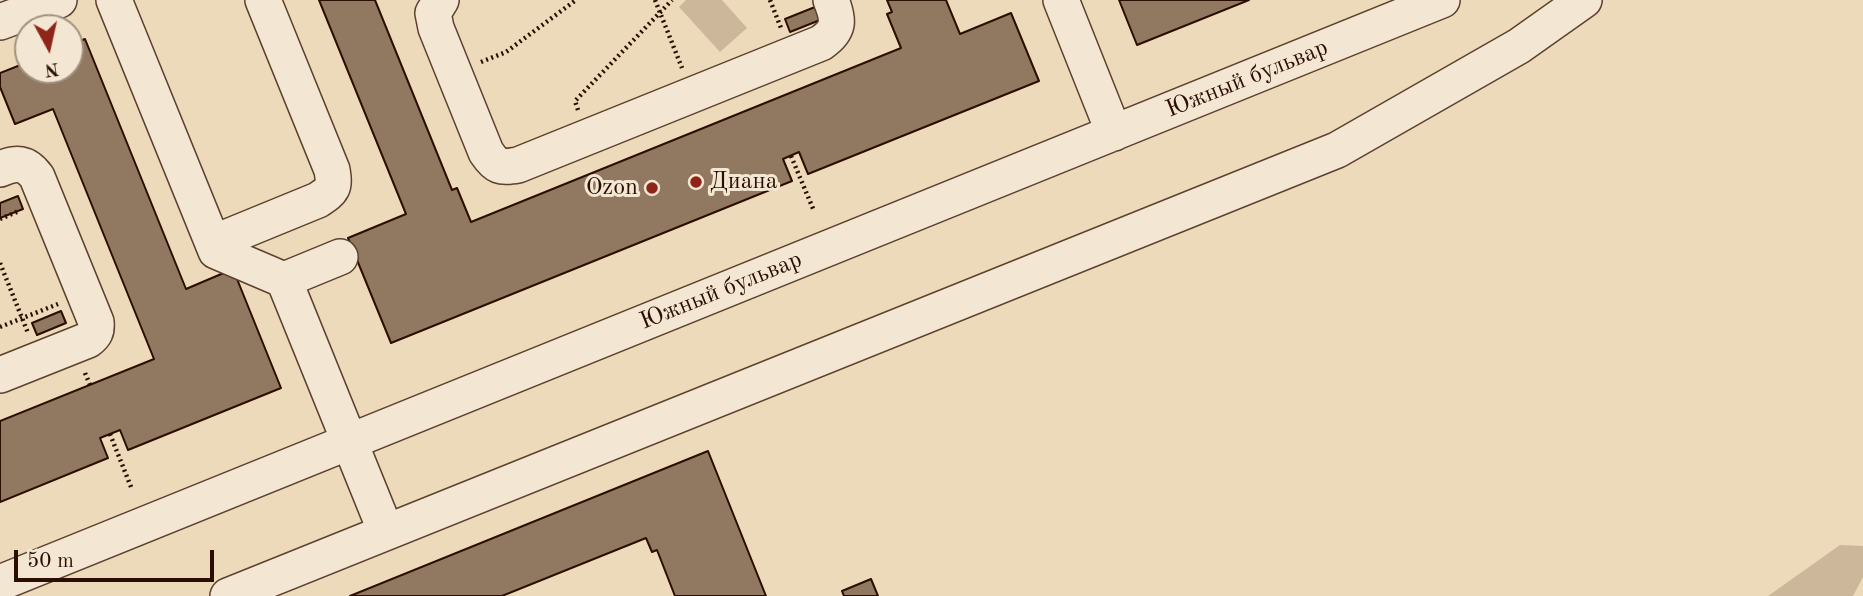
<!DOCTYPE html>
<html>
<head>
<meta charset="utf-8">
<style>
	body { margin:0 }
	#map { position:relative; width:1863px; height:596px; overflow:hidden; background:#eddabb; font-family:"Old Standard TT",serif }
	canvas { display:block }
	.north { position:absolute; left:14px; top:14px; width:70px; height:70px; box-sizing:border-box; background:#f3e7d3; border:2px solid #a3907f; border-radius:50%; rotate:172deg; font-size:19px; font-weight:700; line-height:28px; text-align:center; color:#2c0e00 }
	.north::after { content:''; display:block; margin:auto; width:24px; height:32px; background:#8f2418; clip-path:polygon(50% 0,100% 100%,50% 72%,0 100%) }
	.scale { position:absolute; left:14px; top:550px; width:200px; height:32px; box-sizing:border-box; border:4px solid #2c0e00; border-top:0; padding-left:9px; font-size:21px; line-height:24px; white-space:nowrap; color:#2c0e00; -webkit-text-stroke:5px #f3e7d3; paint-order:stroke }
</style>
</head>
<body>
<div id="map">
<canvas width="1863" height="596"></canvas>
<div class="north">N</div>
<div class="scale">50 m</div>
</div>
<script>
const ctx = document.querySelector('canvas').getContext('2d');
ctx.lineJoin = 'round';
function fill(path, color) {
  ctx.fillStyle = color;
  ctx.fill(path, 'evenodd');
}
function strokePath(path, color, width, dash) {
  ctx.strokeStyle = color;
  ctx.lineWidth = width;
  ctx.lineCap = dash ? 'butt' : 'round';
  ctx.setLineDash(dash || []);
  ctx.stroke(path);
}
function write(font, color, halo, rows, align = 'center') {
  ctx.font = font + ' "Old Standard TT",serif';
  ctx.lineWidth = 6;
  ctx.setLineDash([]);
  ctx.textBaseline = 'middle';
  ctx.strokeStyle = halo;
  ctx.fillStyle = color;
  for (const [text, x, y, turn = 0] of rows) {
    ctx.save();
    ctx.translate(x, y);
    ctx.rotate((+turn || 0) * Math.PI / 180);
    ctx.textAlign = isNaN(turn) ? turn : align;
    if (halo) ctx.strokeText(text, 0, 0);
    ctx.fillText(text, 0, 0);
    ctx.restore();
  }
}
fill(new Path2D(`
	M686,0H722L747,28L720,52L679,7Z
	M1840,545L1863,546V577L1853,596H1768Z`), '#ccb79b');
const building = new Path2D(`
	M319,0H375L452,190L457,188L471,222L901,48L887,14L892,12L887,0H946L960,34L1011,13L1039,81L808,174L799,152L783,159L792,181L391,343L348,238L406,214Z
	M1119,0H1249L1137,45Z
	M815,7L820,20L790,32L785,19Z
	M85,39L186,289L233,269L281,388L128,450L120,430L100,438L108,458L0,502V421L154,359L53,109L15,124L0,87V73L28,62V70H70V45Z
	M18,196L23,209L0,218V203Z
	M61,311L66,323L37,335L32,323Z
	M708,451L766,596H675L657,550L652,552L646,538L502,596H350Z
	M871,579L878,596H844L842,591Z`);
fill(building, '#907861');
strokePath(building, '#2c0e00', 2);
const minor = new Path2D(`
	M114,0L216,251L284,280L386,532
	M441,0L433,13L436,28L486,152C496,167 500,168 518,165L821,43C840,30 839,20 831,0
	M1061,0L1114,133
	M0,22L59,0
	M0,169C16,162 26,162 37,177L96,322C97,331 95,335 88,340L0,375
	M213,243L318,200C333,190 335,188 332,170L263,0
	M284,280L340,257
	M0,583L1442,0
	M228,596L1337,150L1519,46L1584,0`);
strokePath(minor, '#5c412f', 38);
strokePath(new Path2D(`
	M655,0L682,68
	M770,0L781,28
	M481,62L506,52L576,0
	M578,110L575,101L672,0
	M791,156L814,211
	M0,219L19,211
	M0,263L28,333
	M0,327L58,304
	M85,373L90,385
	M110,434L131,487`), '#2c0e00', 4.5, [2, 3.5]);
strokePath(minor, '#f3e7d3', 35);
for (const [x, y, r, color] of [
	[696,182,7,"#8f2418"],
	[652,188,7,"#8f2418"]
]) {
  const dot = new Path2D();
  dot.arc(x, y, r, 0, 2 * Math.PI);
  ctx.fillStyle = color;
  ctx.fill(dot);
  strokePath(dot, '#f3e7d3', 2.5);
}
write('24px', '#2c0e00', '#f3e7d3', [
	["Южный бульвар",1247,79,-22],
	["Южный бульвар",721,291,-22]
]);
write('24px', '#2c0e00', '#f3e7d3', [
	["Диана",710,182],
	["Ozon",638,188,"right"]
], 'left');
</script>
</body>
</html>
